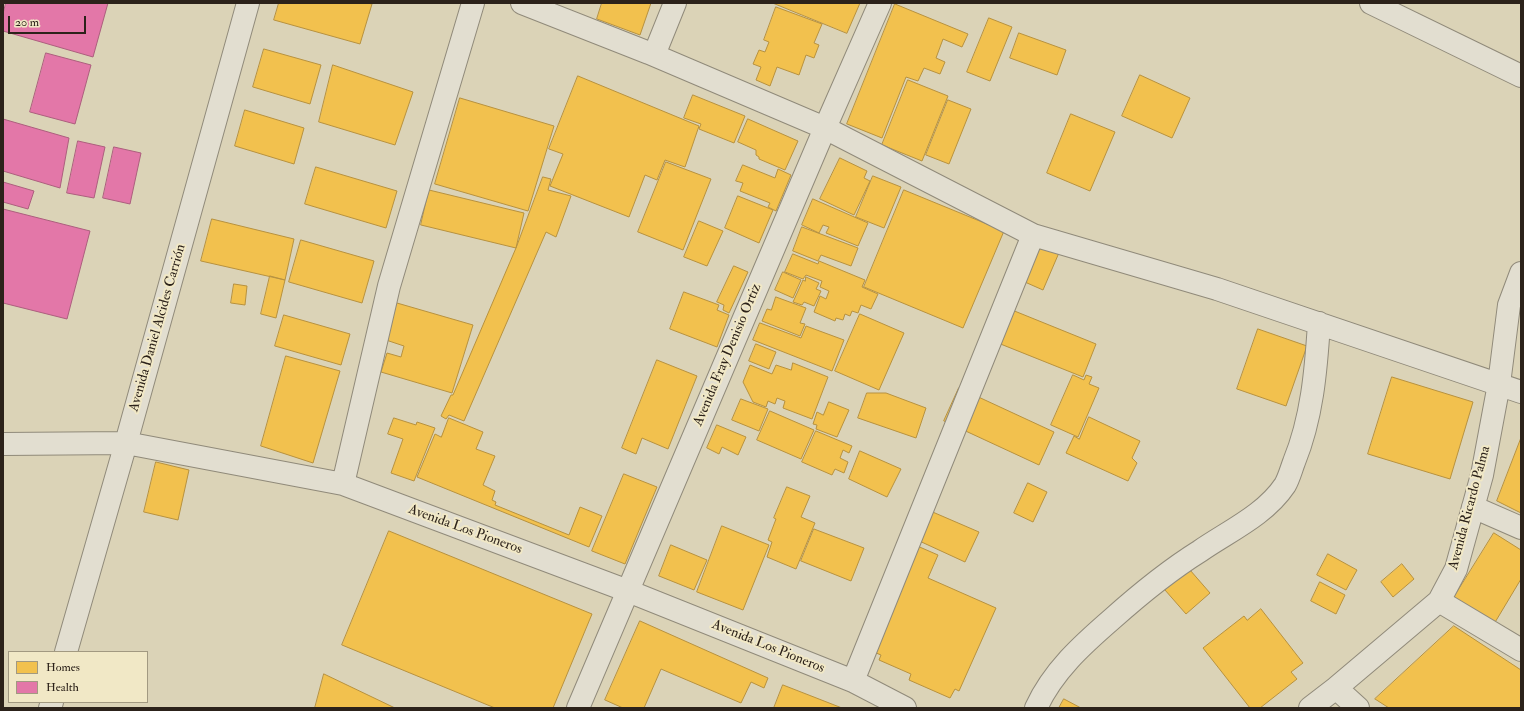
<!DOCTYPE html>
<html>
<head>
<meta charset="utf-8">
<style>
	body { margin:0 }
	#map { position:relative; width:1524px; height:711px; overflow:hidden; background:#dbd3b7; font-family:"IM FELL Double Pica",serif }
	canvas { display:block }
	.frame { position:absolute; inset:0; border:4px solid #2c221a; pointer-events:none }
	.legend { position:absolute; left:8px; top:651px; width:140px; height:52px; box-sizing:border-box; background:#f1e8c6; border:1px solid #a29981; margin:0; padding:5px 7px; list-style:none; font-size:12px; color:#2c221a }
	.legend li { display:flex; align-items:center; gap:8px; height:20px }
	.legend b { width:20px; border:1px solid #a29981 }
	.scale { position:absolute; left:8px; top:16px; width:78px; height:18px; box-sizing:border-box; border:2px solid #2c221a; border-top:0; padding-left:5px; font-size:12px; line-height:14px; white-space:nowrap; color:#2c221a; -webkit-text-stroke:3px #f1e8c6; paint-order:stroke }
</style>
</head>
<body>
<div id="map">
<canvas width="1524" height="711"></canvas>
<div class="frame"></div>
<ul class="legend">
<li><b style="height:11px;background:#f2c14e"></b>Homes</li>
<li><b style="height:11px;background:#e377a8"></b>Health</li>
</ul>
<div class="scale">20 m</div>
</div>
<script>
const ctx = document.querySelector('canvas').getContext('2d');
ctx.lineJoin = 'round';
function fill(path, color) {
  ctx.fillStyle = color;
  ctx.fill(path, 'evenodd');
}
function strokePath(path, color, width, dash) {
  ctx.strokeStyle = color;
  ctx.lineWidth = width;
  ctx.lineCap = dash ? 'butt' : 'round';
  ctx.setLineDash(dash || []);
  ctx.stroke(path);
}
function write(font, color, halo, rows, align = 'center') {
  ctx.font = font + ' "IM FELL Double Pica",serif';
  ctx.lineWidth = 4;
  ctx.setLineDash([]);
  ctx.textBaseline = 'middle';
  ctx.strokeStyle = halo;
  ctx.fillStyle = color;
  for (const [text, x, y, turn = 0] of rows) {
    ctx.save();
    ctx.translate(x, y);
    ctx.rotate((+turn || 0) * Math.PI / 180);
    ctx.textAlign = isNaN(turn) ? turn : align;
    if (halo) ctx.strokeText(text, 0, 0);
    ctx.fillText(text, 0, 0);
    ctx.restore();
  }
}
const homes = new Path2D(`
	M279,3H367L372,4L360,44L274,20Z
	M602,3H651L640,35L597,19Z
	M773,3H860L847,33Z
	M895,4L968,34L962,47L943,39L936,58L945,62L940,74L924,68L918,81L906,77L882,138L847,124Z
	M776,7L822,24L814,43L819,45L814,58L806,55L799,75L777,67L770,86L756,80L761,67L753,64L759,50L765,52L769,42L764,40Z
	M989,18L1012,27L990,81L967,72Z
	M1019,33L1066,50L1057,75L1010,58Z
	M264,49L321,65L310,104L253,87Z
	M333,65L413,92L395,145L319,122Z
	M1140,75L1190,98L1172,138L1122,116Z
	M578,76L699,126L685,167L665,160L657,180L645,175L629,217L550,186L563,154L549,149Z
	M908,80L948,96L922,161L882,145Z
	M693,95L745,116L734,143L699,129L701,124L684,118Z
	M460,98L554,126L528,211L435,184Z
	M948,100L971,109L949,164L926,155Z
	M245,110L304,128L294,164L235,146Z
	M1071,114L1115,132L1090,191L1047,173Z
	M748,119L798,141L785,170L759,159V157L756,155V150L738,142Z
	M840,158L867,171L864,178L870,181L854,215L820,199Z
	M666,162L711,179L683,250L638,232Z
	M743,165L775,178L778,169L791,175L776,211L768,207L770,203L740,191L743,183L736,181Z
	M316,167L397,191L386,228L305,204Z
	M873,176L901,187L884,228L856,217Z
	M543,177L551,179L548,190L571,196L556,237L546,232L464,421L449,415L446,419L441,416L451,395H453L516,248Z
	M429,190L524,213L516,248L421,225Z
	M904,190L1004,231L963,328L864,287Z
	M738,196L773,210L759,243L725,228Z
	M813,199L868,223L858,246L826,233L829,227L823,225L819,233L802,225Z
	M212,219L294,239L285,280L201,261Z
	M699,221L723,231L707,266L684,257Z
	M802,227L858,248L851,266L821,255L818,261L793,251Z
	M1036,238L1061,248L1043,290L1018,279Z
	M301,240L374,261L362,303L289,282Z
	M793,254L818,264L819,261L865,280L862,287L878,294L871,309L861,305L858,313L852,311L850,316L845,314L843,320L836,318L835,321L814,312L820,296L826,299L829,291L820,287L822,281L806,275L803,279L785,272Z
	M734,266L748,272L729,313L723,310L724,305L717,302Z
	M783,272L801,280L793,298L775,290Z
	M270,276L285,280L276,318L261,314Z
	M806,277L819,283L816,289L821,291L814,306L804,302L802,305L793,302L803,280L805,281Z
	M234,284L247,286L245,305L231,303Z
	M684,292L719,305L717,310L729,315L717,347L670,329Z
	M776,297L806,308L800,323L805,324L800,336L762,321L767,309L771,310Z
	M397,303L473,325L452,393L381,372L387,353L401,357L404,346L386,340Z
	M1012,310L1096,344L1083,377L998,343Z
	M860,314L904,333L879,390L835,371Z
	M284,315L350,334L341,365L275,346Z
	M760,323L801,338L806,326L844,340L832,371L753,340Z
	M1258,329L1307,346L1286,406L1237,389Z
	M756,344L776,352L769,369L749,361Z
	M286,356L340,371L313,463L261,446Z
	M657,360L697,376L668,449L642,438L636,454L622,448Z
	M793,363L828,377L812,419L783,408L785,401L777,398L775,404L768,401L766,407L753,402L743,382L750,365L772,374L776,365L791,370Z
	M1073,375L1084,380L1086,375L1092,377L1089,384L1099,388L1078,437L1051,425Z
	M1392,377L1473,402L1450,479L1368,454Z
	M959,388L1054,432L1039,465L944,421Z
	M867,393H886L926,408L916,438L858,418Z
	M741,399L768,409L759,431L732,420Z
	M829,402L849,410L837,437L816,429L817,425L813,424L817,412L823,415Z
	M770,411L814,430L801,459L757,440Z
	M1089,417L1140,441L1132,458L1137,463L1128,481L1066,453L1074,436L1079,439Z
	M394,418L416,425L417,422L435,428L414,481L391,473L403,439L388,434Z
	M449,418L483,432L476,449L495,456L483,485L495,491L492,500L496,502L495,505L569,535L580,507L602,516L589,547L417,477L435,434L441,437Z
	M717,425L746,437L738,455L722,447L719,454L707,448Z
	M816,431L852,446L849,453L843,450L840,458L848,462L844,473L835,469L832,475L802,462Z
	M1521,438V513L1497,501Z
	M860,451L901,469L887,497L849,479Z
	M156,462L189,470L178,520L144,512Z
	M624,474L657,487L625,564L592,551Z
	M1028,483L1047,492L1033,522L1014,513Z
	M787,487L810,496L801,517L815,523L796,569L767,557L772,542L768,540L776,519L774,518Z
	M928,510L979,532L965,562L915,539Z
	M722,526L769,545L743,610L697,592Z
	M814,529L864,548L851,581L801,561Z
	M389,531L592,614L553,708H495L342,645Z
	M1494,533L1521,550V579L1494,624L1453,599Z
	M671,545L707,560L694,590L659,576Z
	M915,545L938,555L928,578L996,608L959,691L955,689L950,698L909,680L911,674L879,660L881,655L869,650Z
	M1328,554L1357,570L1346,590L1317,575Z
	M1402,564L1414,579L1393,597L1381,582Z
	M1190,570L1210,593L1186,614L1165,590Z
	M1320,582L1345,595L1336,614L1311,601Z
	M1261,609L1303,663L1291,672L1297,679L1260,708H1250L1203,648L1244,616L1247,620Z
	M640,621L768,678L764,688L751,682L741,703L661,669L644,708H623L605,700Z
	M1454,626L1521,670V708H1389L1375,699Z
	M324,674L395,708H315Z
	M783,685L842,708H774Z
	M1064,699L1081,708H1059Z`);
fill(homes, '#f2c14e');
strokePath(homes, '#b7913e', 1);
const health = new Path2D(`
	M6,3H108L93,57L3,31V14Z
	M46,53L91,65L75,124L30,112Z
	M3,119L69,138L60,188L3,171Z
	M78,141L105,147L94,198L67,193Z
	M114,147L141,153L130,204L103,198Z
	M3,182L34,191L28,209L3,202Z
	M3,209L90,231L67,319L3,303Z`);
fill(health, '#e377a8');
strokePath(health, '#ac5e7d', 1);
const minor = new Path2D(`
	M522,3L649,53L825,128L1033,235L1217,289L1521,392
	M1371,3L1521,76
	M654,55L675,3
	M3,444L126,443L343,484L628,591L853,681L905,708
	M343,484L389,286L473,3
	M1473,507L1521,528
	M1439,601L1521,650
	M66,652L126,443L248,3
	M853,681L1033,235
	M1336,688L1358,708
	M50,708L52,702
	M578,708L825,128L880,3
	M1036,708C1053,671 1082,645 1112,619C1140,594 1168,571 1200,551C1229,531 1265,515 1285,485C1289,478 1291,470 1294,462C1312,418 1316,371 1319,323
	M1310,708L1336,688L1439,601L1456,569L1482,475L1499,384L1509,305L1521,273`);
strokePath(minor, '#908a7a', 24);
strokePath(minor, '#e2ded0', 22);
write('14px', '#2c221a', '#f1e8c6', [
	["Avenida Daniel Alcides Carrión",158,328,-74],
	["Avenida Fray Denisio Ortiz",728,355,-67],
	["Avenida Ricardo Palma",1470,508,-75],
	["Avenida Los Pioneros",465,530,20],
	["Avenida Los Pioneros",768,647,22]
]);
</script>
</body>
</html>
